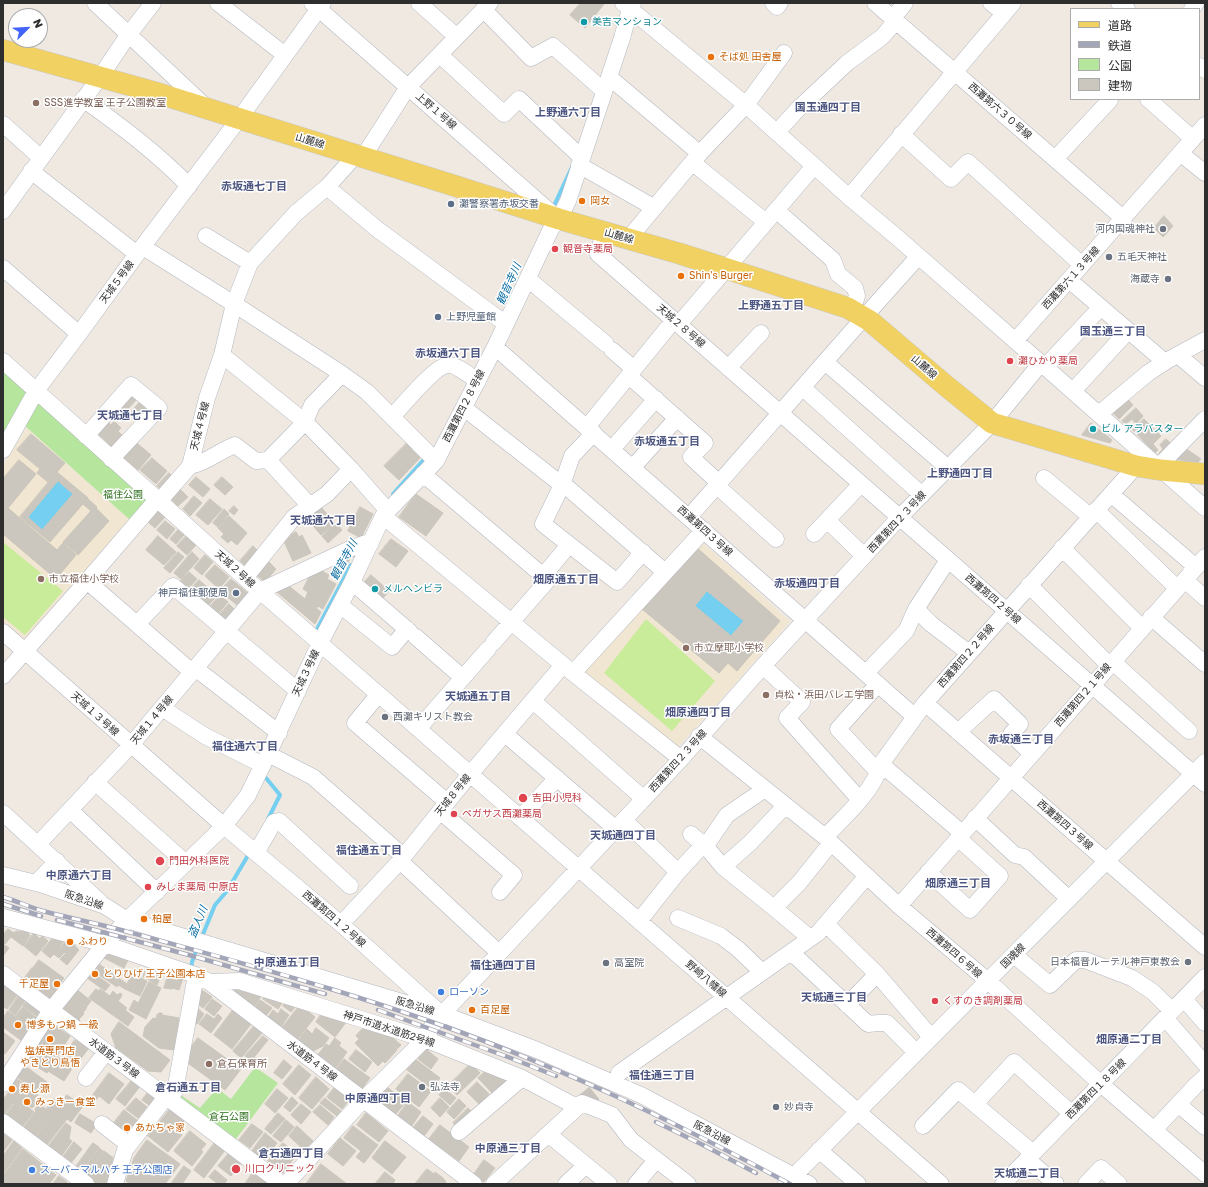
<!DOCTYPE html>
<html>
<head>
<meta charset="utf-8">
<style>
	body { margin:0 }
	#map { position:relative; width:1208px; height:1187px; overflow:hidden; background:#efe9e1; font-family:"Golos Text","Noto Sans JP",sans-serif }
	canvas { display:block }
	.frame { position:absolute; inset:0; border:4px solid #2e2e2e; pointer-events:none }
	.legend { position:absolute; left:1070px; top:8px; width:130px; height:92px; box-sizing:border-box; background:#fff; border:1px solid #ababab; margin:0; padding:5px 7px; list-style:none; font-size:12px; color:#2e2e2e }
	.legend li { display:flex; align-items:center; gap:8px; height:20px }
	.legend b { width:20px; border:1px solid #ababab }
	.north { position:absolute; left:8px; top:8px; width:40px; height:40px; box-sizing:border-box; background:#fff; border:1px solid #ababab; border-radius:50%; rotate:66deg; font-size:11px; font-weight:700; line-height:16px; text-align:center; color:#2e2e2e }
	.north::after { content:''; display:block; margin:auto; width:14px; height:18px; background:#4264fb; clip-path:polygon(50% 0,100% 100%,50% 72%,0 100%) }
</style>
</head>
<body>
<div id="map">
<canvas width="1208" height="1187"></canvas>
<div class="frame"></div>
<ul class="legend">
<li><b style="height:5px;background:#f2d163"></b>道路</li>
<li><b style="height:5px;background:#a3a6b8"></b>鉄道</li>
<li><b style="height:11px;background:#b6e59e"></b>公園</li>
<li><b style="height:11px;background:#cbc7bf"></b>建物</li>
</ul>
<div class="north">N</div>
</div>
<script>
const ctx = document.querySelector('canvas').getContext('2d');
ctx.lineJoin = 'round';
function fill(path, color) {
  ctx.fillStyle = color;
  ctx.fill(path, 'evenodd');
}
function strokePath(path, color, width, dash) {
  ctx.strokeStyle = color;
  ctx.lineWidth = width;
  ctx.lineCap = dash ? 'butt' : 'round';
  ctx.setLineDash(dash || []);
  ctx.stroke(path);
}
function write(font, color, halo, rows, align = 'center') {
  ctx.font = font + ' "Golos Text","Noto Sans JP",sans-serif';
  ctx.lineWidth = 3;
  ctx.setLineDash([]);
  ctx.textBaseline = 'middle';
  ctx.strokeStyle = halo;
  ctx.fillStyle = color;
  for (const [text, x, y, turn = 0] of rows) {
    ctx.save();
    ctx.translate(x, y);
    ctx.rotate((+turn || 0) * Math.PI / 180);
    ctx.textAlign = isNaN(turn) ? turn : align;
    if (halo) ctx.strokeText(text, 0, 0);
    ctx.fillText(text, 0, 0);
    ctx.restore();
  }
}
fill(new Path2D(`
	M27,428L129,519L25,642L3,623V465Z
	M701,541L790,622L676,749L583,674Z`), '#f0e6d1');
fill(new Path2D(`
	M3,368L29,391L3,444Z
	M37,401L148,499L129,519L24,425Z
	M255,1067L278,1083L233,1143L178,1102L179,1094L200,1108L217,1088L231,1099Z`), '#b6e59e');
fill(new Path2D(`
	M3,542L63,591L25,635L3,617Z
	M646,619L715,681L672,731L604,673Z`), '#c9ec9a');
fill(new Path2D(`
	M58,481L73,494L42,530L28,517Z
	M707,591L744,621L731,636L695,606Z`), '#75cff0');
strokePath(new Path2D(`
	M552,210L572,167
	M393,494L427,456
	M315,633L351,565
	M266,778L280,795L268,819
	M201,939L215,905L227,891L250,852
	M191,969L192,962L198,946`), '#75cff0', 4);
const building = new Path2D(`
	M581,3L604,4L585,28L570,15Z
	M1164,216L1173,226L1163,237L1154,228Z
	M133,391L140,396L123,414L117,408Z
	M1125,396L1133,405L1119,419L1110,410Z
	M142,400L150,408L140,420L131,412Z
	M1136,408L1143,416L1136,424L1132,419L1126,424L1122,421Z
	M1144,419L1161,436L1153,444L1158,450L1155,453L1133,430Z
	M106,420L111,425L114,421L121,428L118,431L125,438L114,449L95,431Z
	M1091,423L1112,440L1110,443L1082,435Z
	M31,434L65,463L48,482L37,473L40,469L17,450Z
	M132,439L151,455L138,470L119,454Z
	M1166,439L1174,446L1163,458L1159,453L1163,449L1160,445Z
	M407,443L412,447L411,449L420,458L399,480L384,466Z
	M1182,446L1201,459L1197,463L1171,458Z
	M152,458L167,471L156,484L140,470Z
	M19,460L36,474L8,508L57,550L63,543L76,555L56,579L3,534V479Z
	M57,472L88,498L50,542L20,517ZM58,481L73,494L42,530L28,517Z
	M169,473L174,478L163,491L157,486Z
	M196,477L210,489L203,497L189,485Z
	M222,477L233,487L225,495L214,485Z
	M178,487L188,497L178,506L169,497Z
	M416,494L443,513L426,536L399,517Z
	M194,496L202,503L190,516L183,509Z
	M88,499L97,507L96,508L109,521L78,555L63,542L91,511L83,504Z
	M210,499L222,509L208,525L196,515Z
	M234,506L238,510L234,515L229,511Z
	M320,506L335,523L321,535L306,518Z
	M360,507L373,514L361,538L348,531Z
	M224,509L229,514L218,527L213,523Z
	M157,510L165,517L155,528L147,521Z
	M229,516L247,533L237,545L231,540L228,543L221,537L224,534L218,528Z
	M165,521L175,529L167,539L157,530Z
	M336,523L342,530L328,543L322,536Z
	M178,530L184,535L176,544L170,539Z
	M296,532L299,537L302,535L311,553L293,561L283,539Z
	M158,536L176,552L164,565L146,550Z
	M186,536L196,545L187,555L177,546Z
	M391,539L408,551L396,567L379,554Z
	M253,546L261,554L248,568L240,561Z
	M696,547L780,621L737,671L728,663L719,673L642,609ZM707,591L744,621L731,636L695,606Z
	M178,552L184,557L170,573L164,568Z
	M192,552L199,559L181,579L174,573Z
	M354,553L343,570L335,563Z
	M205,555L213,562L202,575L194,568Z
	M267,560L276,569L265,582L255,574Z
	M215,565L229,577L219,589L205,576Z
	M320,570L329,575L327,579L336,584L323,609L318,606L316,609L305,599L308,592L303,589L312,571L318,574Z
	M189,572L197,579L188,589L180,582Z
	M371,575L389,591L379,603L361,586Z
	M231,579L249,594L238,606L220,591Z
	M199,580L207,587L197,598L189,591Z
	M284,582L321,612L315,624L277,592Z
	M209,588L217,595L208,606L199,599Z
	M220,595L228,602L217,615L209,608Z
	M229,604L236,611L226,622L219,615Z
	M8,929L14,933L5,944L3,942V935Z
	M16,931L27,932L30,935L23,946L11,937Z
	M34,933L40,939L42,936L48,941L36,956L24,946Z
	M52,939L64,941L59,947L65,952L59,958L54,954L50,958L42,951Z
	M65,942L73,944L79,950L67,965L60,959L66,953L60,948Z
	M3,944L9,948L3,956Z
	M109,952L128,960L124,968L104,958Z
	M39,960L64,978L58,986L33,968Z
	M99,964L127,984L125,989L120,986L118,985L117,987L93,971Z
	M148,965L154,967L150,980L143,977Z
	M32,968L58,987L53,994L27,975Z
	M155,968L163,971L157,985L150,981Z
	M92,972L110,985L105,991L87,978Z
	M169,973L183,978L179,990L172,988V989L164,988Z
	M132,974L147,981L140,996L125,989Z
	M27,975L53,994L47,1003L20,984Z
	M149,982L161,988L146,1019L129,1010L134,1000L138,1003Z
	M5,984L18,994L7,1009L3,1006V987Z
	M236,987L262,995L253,1008L232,993Z
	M76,989L91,1001L87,1006L72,995Z
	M96,989L99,991L100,989L110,996L113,991L117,995L121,993L122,996L118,1001L127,1008L125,1010L134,1017L128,1026L89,998Z
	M202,990L212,997L203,1008L194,1001Z
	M20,994L26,999L15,1015L9,1010Z
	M72,995L87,1007L83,1013L68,1001Z
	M264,996L282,1003L278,1009L263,999Z
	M28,999L43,1010L38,1017L23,1006Z
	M212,999L222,1006L214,1016L205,1009Z
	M260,1000L272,1008L265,1017L254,1009Z
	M68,1001L84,1014L79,1019L63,1007Z
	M286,1001L295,1007L291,1012L283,1006Z
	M300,1005L315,1017L297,1040L282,1028Z
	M195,1006L204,1014L197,1024L190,1019Z
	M23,1007L37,1018L30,1027L16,1016Z
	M63,1007L80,1020L75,1025L59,1013Z
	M281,1009L289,1015L281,1027L268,1017L273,1010L278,1014Z
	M233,1010L251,1024L232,1049L214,1035Z
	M8,1011L29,1027L26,1033L4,1017Z
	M323,1012L347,1021L335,1037L316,1022Z
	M159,1013H162V1015L179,1018L174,1050L159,1048L143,1036L145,1027L153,1018L156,1019L157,1015Z
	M207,1014L214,1019L218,1014L222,1018L211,1033L199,1024Z
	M5,1018L27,1034L22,1041L3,1027V1020Z
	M119,1022L170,1060L161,1072L148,1071L116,1048L111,1034Z
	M51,1023L70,1036L47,1073L27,1061Z
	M254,1026L262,1033L241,1058L233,1051Z
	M365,1026L374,1029L397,1050L385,1063L383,1061L378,1066L355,1043L359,1039L356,1036Z
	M316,1028L329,1038L323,1046L309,1053L296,1043L307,1029L312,1034Z
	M3,1032L15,1041L5,1054L3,1052Z
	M379,1033L392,1037L401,1045L397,1049Z
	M263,1036L268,1040L251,1061L245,1056Z
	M198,1038L241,1069L225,1090L185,1061V1055Z
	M335,1038L341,1043L325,1063L317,1056L326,1044L329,1046Z
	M75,1040L89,1048L75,1066L63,1057Z
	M339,1046L347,1052L335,1069L326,1062Z
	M426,1049L438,1059L431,1069L418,1059Z
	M356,1050L372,1062L365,1072L349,1059Z
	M57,1057L73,1067L64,1081L48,1071Z
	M344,1059L370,1078L361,1090L336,1070Z
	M415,1059L440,1078L432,1089L407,1070Z
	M284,1060L292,1067L282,1079L274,1073Z
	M471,1063L480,1073L457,1095L448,1086Z
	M299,1065L311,1075L295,1095L283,1084Z
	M25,1066L47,1082L38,1093L17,1077Z
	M487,1070L500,1075L508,1082L494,1095L478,1078Z
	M109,1073L124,1084L109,1104L99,1096L94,1103L90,1099Z
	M408,1074L431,1091L419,1107L396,1089Z
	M316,1077L329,1089L312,1109L299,1098Z
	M16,1078L38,1095L34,1099L13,1083Z
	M133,1079L141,1085L125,1106L116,1099Z
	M477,1082L489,1094L479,1104L467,1092Z
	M13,1084L37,1102L32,1108L8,1090Z
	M335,1087L349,1100L342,1109L327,1097Z
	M387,1087L406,1102L395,1115L376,1101Z
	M277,1089L288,1098L275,1113L265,1104Z
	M445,1089L456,1098L450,1105L439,1095Z
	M150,1090L157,1095L149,1105L142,1100Z
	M9,1092L23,1102L19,1107L13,1103L3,1116V1100Z
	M67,1095L83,1106L71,1122L67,1119L46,1146L35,1137Z
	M292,1097L298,1103L290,1112L284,1107Z
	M136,1098L147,1107L138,1118L126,1109Z
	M325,1098L341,1111L337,1116L320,1103Z
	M440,1098L449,1107L440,1117L431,1108Z
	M54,1099L60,1104L33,1138L28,1134Z
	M459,1099L466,1106L454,1119L447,1112Z
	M408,1102L421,1112L411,1127L397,1117Z
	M23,1103L29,1108L16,1124L10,1120Z
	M14,1104L19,1108L10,1120L5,1116Z
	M39,1104L46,1109L28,1133L22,1129L36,1111L35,1110Z
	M301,1104L311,1112L301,1124L291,1115Z
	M320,1105L334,1117L328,1125L313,1112Z
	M29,1108L34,1112L21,1128L16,1124Z
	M468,1108L475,1115L459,1129L453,1123Z
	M170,1109L184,1121L176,1131L182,1135L168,1152L148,1136Z
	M124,1110L137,1120L126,1134L113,1124Z
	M278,1113L285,1119L271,1134L265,1129Z
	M366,1113L388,1131L379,1142L357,1125Z
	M80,1114L97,1124L91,1133L75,1123Z
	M423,1116L433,1124L424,1136L413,1128Z
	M286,1120L294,1127L281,1142L273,1136Z
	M66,1123L71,1127L69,1139L72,1141L60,1158L47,1148Z
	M252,1124L263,1132L250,1148L239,1140Z
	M440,1125L469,1147L459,1161L429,1139Z
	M297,1126L313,1141L304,1150L289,1136Z
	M353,1126L378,1145L364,1163L356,1157L361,1151L344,1138Z
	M190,1131L206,1144L201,1150L203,1152L192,1166L174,1151Z
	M265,1133L277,1143L264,1160L252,1151Z
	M4,1134L12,1140L3,1152V1135Z
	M340,1138L356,1151L343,1166L328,1154Z
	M147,1140L180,1164L165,1184H130L126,1181L134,1158Z
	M14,1141L22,1148L3,1174V1156Z
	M216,1141L226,1149L204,1178L194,1170Z
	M385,1141L406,1157L392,1174L372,1158Z
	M74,1142L82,1149L71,1163L63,1157Z
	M93,1143L99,1147L80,1172L75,1168Z
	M283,1143L297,1154L283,1173L268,1161Z
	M99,1148L103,1151L86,1175L81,1172Z
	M23,1149L56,1175L49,1184H3V1176Z
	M104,1151L112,1157L95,1182L86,1176Z
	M230,1152L242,1162L231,1176L218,1166Z
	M113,1157L108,1184H97L95,1182Z
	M484,1160L495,1168L484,1182L474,1174Z
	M321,1164L347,1184H306Z
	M184,1166L191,1171L182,1184H171Z
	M256,1168L273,1184H245Z
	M427,1169L434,1174L435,1172L443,1178L446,1182L444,1184H415Z
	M215,1170L227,1180L224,1184H218L209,1177Z
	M385,1172L395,1180L393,1184H375Z
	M59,1176L67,1182L65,1184H53Z`);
fill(building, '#cbc7bf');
strokePath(building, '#cbc5ba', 1);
strokePath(new Path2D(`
	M582,1103L619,1073`), '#c8c4bd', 16, [16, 8]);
const minor = new Path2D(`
	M95,3L206,107
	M218,3L285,55
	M312,3L556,217
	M419,3L457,37
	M623,3L746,105L849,197L899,239L1060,380L1205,508
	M773,3L777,7L780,3
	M875,3L1124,219
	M991,3L1004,13
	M1119,3L1127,9
	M1192,9L1196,3
	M484,10L531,58L553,46L604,91
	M893,18L905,3
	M440,55L504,114L519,99L581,157
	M1199,66L1205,70
	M609,77L692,147
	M83,99C121,126 157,153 189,186
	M1148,99L1193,139
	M3,124L41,158
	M777,132L799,108L847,63L882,37L896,21
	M901,134L951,179L968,162L1082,265
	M1180,153L1205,173
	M363,157L408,87L490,3
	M1055,159L1110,100
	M693,163L766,222
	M579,165L653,207
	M31,171L137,254
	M327,187L377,229L506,324
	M849,197L1013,3
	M776,210L833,260L838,274L855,288L857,296L855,302L848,308
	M3,211L100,77L129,34L153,3
	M604,232L598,254L1205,784
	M206,236L250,263
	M629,238L700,153L746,105L784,53
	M143,247L234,304L342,374L367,392L436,461
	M3,268L79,334
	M528,279L606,344
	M1069,280L1165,362
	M679,324L814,166
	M1015,341L1205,125
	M495,347L914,716
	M612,350L634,369
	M222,355L305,422L351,469L388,511
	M1178,355L1205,378
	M3,361L245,578L941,1184
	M825,362L948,468
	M1045,367L1100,308
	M728,368L761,333
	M629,376L705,443L691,457L719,483
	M803,388L922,495
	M1073,391L1128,331
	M464,408L562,485
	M1099,414L1148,373L1168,360L1205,340
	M392,417C402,406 436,365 448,365C456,364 471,377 478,381
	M587,427L674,320
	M594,433L572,456L562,485L543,524L617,582L643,552
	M86,436L131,385L159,408L111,459
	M612,449L656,399
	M3,450L36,391L79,334L137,254L239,119L323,3
	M190,466C206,463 219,451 235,445L256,461L268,460L305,422L312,405L342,374
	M633,467L677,418
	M1158,467L1205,419
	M423,474L548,580L493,643
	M1044,478L1091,517
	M717,486L776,539
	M568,488L665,572
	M1111,494L1196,567
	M310,506L327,494L351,469
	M1096,510L1177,588
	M383,516L573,673L681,759
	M689,517C766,430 841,342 918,257
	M827,520L864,556
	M814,534L861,484
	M1062,548L1142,628
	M543,576L569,545
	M245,578L294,517L310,506L268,460
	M1185,580L1205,598
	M87,581L192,672
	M352,582L410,632
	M1029,585L1109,665
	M345,609L392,647L407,629
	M921,614L931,624L969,653
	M1151,617L1205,664
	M137,624L173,586L298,691
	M3,632L224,826L341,924L438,1011
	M416,637L463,678
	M1112,661L1189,731
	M763,666L802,702L787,718L860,800
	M195,668L279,733
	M573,673L704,530
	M866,673L906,631L916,609L948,560
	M3,676L87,581L154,503L162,498L190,466L207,398L222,355L234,304L250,263L296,213L327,187L356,155
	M878,684L838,729L879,773
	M378,695L355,723L447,802
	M533,701L644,799
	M925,703L1205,947
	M162,708L205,736L263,765
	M418,729L488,649
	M958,732L994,699L1020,724L1011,734L1032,754
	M505,734L616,829
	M699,736L825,837L899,906L988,981L1101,1084L1205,1174
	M268,754L313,777L403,856
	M881,764L962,833
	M95,782L186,863
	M70,810L157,892
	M440,811L514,875L500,892
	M3,813L100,902
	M520,818L557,778
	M975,818L1015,855L1024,857L1069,899
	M624,820L678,872L639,921
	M691,834L708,849L723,867L774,908L810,938
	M825,837C845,816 873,792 881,764L925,703L1136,466
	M38,844L131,745L260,591L352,548L366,543H371
	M705,847L727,815L765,789
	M256,853L274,822L279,821L350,886
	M400,861L499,953
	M723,867L750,843L785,806
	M678,872L703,845
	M928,872L970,910L1000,876L958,838
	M3,875L40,884L105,906L127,920L442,1014L537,1050L641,1095L809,1184
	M36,883L57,861
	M899,906L1205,557
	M774,908L799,883L831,843
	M3,917L105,944L195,975L209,982L239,981L425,1039L522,1078L577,1107
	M678,918L721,936L738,949L762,972
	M341,924L400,861L466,779L563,665
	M826,924L877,974L931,1037
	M791,952L868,1024L879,1023H887L916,1052
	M1014,955L1050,985L1076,960H1085L1132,978L1153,992L1172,1011
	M3,974L282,1184
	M209,982L474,1184
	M1184,999L1205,1023
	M847,1005L877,974
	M1165,1018L1205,1064
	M619,1073L818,933L867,876
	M86,1078L106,1052
	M3,1084L51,1010L105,944L127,920L224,826L248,795L270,750L320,643L352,582L383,516L436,461L495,347L551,229L559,219L568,201L622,38L630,9L633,3
	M169,1099L175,1091L196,975
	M975,1104L1014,1062L1072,1114
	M1178,1104L1205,1127
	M3,1122L86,1184
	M102,1124L129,1145
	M923,1126L958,1090L1033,1153
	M1154,1130L1195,1086L1205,1077
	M459,1132L522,1078
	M548,1134L609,1184
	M819,1150L858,1184
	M1027,1159L1056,1184
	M115,1184L125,1150L166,1097
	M286,1184L363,1100L425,1039L434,1023L681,759L763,666L899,518L992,423L1041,363
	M494,1184L582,1103L612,1115L631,1140L688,1184
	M566,1184L586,1165
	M636,1184L656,1160
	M786,1184L1205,762
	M1003,1184L1205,977
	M1086,1184L1101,1168L1119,1184`);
const major = new Path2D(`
	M3,50L154,92L449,184L559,219L681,254L848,308L870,321L945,385L992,423L1136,466L1161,470L1205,474`);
strokePath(minor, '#b4b7c1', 17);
strokePath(major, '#c9c9c9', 22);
strokePath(minor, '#fff', 16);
strokePath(major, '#f2d163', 21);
const rail = new Path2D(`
	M3,897C17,901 29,907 43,911C69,918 95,923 121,930C258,967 396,1004 527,1058C617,1094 705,1138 790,1184
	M3,904L41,916
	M57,920L189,955L325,994
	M378,1010L508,1057L556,1076
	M656,1122L703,1145L756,1173`);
strokePath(rail, '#a3a6b8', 4.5);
strokePath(rail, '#fff', 3, [9]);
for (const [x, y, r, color] of [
	[584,22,4,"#0f9aa8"],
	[711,57,4,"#e8710a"],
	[36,103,4,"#8d6e63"],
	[582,201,4,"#e8710a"],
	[451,204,4,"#5c6f8a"],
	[1163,229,4,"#6b7280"],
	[555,249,4,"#e0444e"],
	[1109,257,4,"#6b7280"],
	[681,276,4,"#e8710a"],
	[1168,279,4,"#6b7280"],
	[438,317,4,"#5c6f8a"],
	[1010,361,4,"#e0444e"],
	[1093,429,4,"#0f9aa8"],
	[41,579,4,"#8d6e63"],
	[375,589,4,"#0f9aa8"],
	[236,593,4,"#5c6f8a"],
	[686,648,4,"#8d6e63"],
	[766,695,4,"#8d6e63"],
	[385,717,4,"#6b7280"],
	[523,798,5,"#e0444e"],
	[454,814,4,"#e0444e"],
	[160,861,5,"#e0444e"],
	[148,887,4,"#e0444e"],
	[144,919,4,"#e8710a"],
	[70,942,4,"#e8710a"],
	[1188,962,4,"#6b7280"],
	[606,963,4,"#6b7280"],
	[95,974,4,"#e8710a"],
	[57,984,4,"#e8710a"],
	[441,992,4,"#3f7fe0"],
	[935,1001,4,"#e0444e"],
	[472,1010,4,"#e8710a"],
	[18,1025,4,"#e8710a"],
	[50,1039,4,"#e8710a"],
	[209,1064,4,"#8d6e63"],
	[422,1087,4,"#6b7280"],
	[12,1089,4,"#e8710a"],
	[27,1102,4,"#e8710a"],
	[776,1107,4,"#6b7280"],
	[127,1128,4,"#e8710a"],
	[236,1169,5,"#e0444e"],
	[32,1170,4,"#3f7fe0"]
]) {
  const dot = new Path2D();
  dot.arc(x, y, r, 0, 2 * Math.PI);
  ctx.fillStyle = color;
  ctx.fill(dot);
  strokePath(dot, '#fff', 1.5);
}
write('10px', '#0d838f', '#fff', [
	["美吉マンション",592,22],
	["ビル アラバスター",1101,429],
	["メルヘンビラ",383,589]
], 'left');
write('10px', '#c56008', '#fff', [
	["そば処 田舎屋",719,57],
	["岡女",590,201],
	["Shin's Burger",689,276],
	["柏屋",152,919],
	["ふわり",78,942],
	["とりひげ 王子公園本店",103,974],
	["千疋屋",49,984,"right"],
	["百足屋",480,1010],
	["博多もつ鍋 一級",26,1025],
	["塩焼専門店",50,1051,"center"],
	["やきとり鳥悟",50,1063,"center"],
	["寿し源",20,1089],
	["みっきー食堂",35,1102],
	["あかちゃ家",135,1128]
], 'left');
write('10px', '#785e54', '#fff', [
	["SSS進学教室 王子公園教室",44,103],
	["市立福住小学校",49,579],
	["市立摩耶小学校",694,648],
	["貞松・浜田バレエ学園",774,695],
	["倉石保育所",217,1064]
], 'left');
write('10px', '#2e2e2e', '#fff', [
	["上野１号線",436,111,41],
	["西灘第六３０号線",1000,111,41],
	["山麓線",310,141,17],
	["山麓線",619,236,16],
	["西灘第六１３号線",1071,278,-48],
	["天城５号線",117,282,-54],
	["天城２８号線",681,326,41],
	["山麓線",924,367,41],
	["西灘第四２８号線",464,406,-63],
	["天城４号線",200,426,-76],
	["西灘第四２３号線",897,522,-47],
	["西灘第四３号線",705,531,42],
	["天城２号線",235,569,42],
	["西灘第四２号線",993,599,41],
	["西灘第四２２号線",966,656,-49],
	["天城３号線",306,673,-65],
	["西灘第四２１号線",1083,695,-49],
	["天城１３号線",95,714,42],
	["天城１４号線",152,720,-50],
	["西灘第四２３号線",678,761,-48],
	["天城８号線",453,795,-51],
	["西灘第四３号線",1065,825,41],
	["阪急沿線",84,900,19],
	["西灘第四１２号線",334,919,41],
	["西灘第四６号線",954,953,41],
	["国魂線",1013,956,-45],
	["野崎八幡線",706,979,41],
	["阪急沿線",415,1006,17],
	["神戸市道水道筋2号線",389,1029,18],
	["水道筋３号線",114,1058,37],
	["水道筋４号線",312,1061,37],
	["西灘第四１８号線",1096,1089,-45],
	["阪急沿線",712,1133,28]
]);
write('10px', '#4e5e75', '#fff', [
	["灘警察署赤坂交番",459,204],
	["上野児童館",446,317],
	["神戸福住郵便局",228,593,"right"]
], 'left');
write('10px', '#5b616d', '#fff', [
	["河内国魂神社",1155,229,"right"],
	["五毛天神社",1117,257],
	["海蔵寺",1160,279,"right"],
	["西灘キリスト教会",393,717],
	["日本福音ルーテル神戸東教会",1180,962,"right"],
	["高室院",614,963],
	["弘法寺",430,1087],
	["妙貞寺",784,1107]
], 'left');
write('10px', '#be3a42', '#fff', [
	["観音寺薬局",563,249],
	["灘ひかり薬局",1018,361],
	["吉田小児科",532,798],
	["ペガサス西灘薬局",462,814],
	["門田外科医院",169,861],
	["みしま薬局 中原店",156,887],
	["くすのき調剤薬局",943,1001],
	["川口クリニック",245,1169]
], 'left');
write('10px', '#2c6e1b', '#fff', [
	["福住公園",123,495],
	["倉石公園",229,1117]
]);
write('10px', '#366cbe', '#fff', [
	["ローソン",449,992],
	["スーパーマルハチ 王子公園店",40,1170]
], 'left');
write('bold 11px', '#4d5680', '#fff', [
	["国玉通四丁目",828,108],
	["上野通六丁目",568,113],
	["赤坂通七丁目",254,187],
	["上野通五丁目",771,306],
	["国玉通三丁目",1113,332],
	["赤坂通六丁目",448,354],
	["天城通七丁目",130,416],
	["赤坂通五丁目",667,442],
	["上野通四丁目",960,474],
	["天城通六丁目",323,521],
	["畑原通五丁目",566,580],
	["赤坂通四丁目",807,584],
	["天城通五丁目",478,697],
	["畑原通四丁目",698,713],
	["赤坂通三丁目",1021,740],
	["福住通六丁目",245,747],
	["天城通四丁目",623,836],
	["福住通五丁目",369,851],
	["中原通六丁目",79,876],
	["畑原通三丁目",958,884],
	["中原通五丁目",287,963],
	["福住通四丁目",503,966],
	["天城通三丁目",834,998],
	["畑原通二丁目",1129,1040],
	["福住通三丁目",662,1076],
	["倉石通五丁目",188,1088],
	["中原通四丁目",378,1099],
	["中原通三丁目",508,1149],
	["倉石通四丁目",291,1154],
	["天城通二丁目",1027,1174]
]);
write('italic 11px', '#0d6fa3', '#fff', [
	["観音寺川",509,284,-66],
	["観音寺川",344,560,-62],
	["盗人川",198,922,-67]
]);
</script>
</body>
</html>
